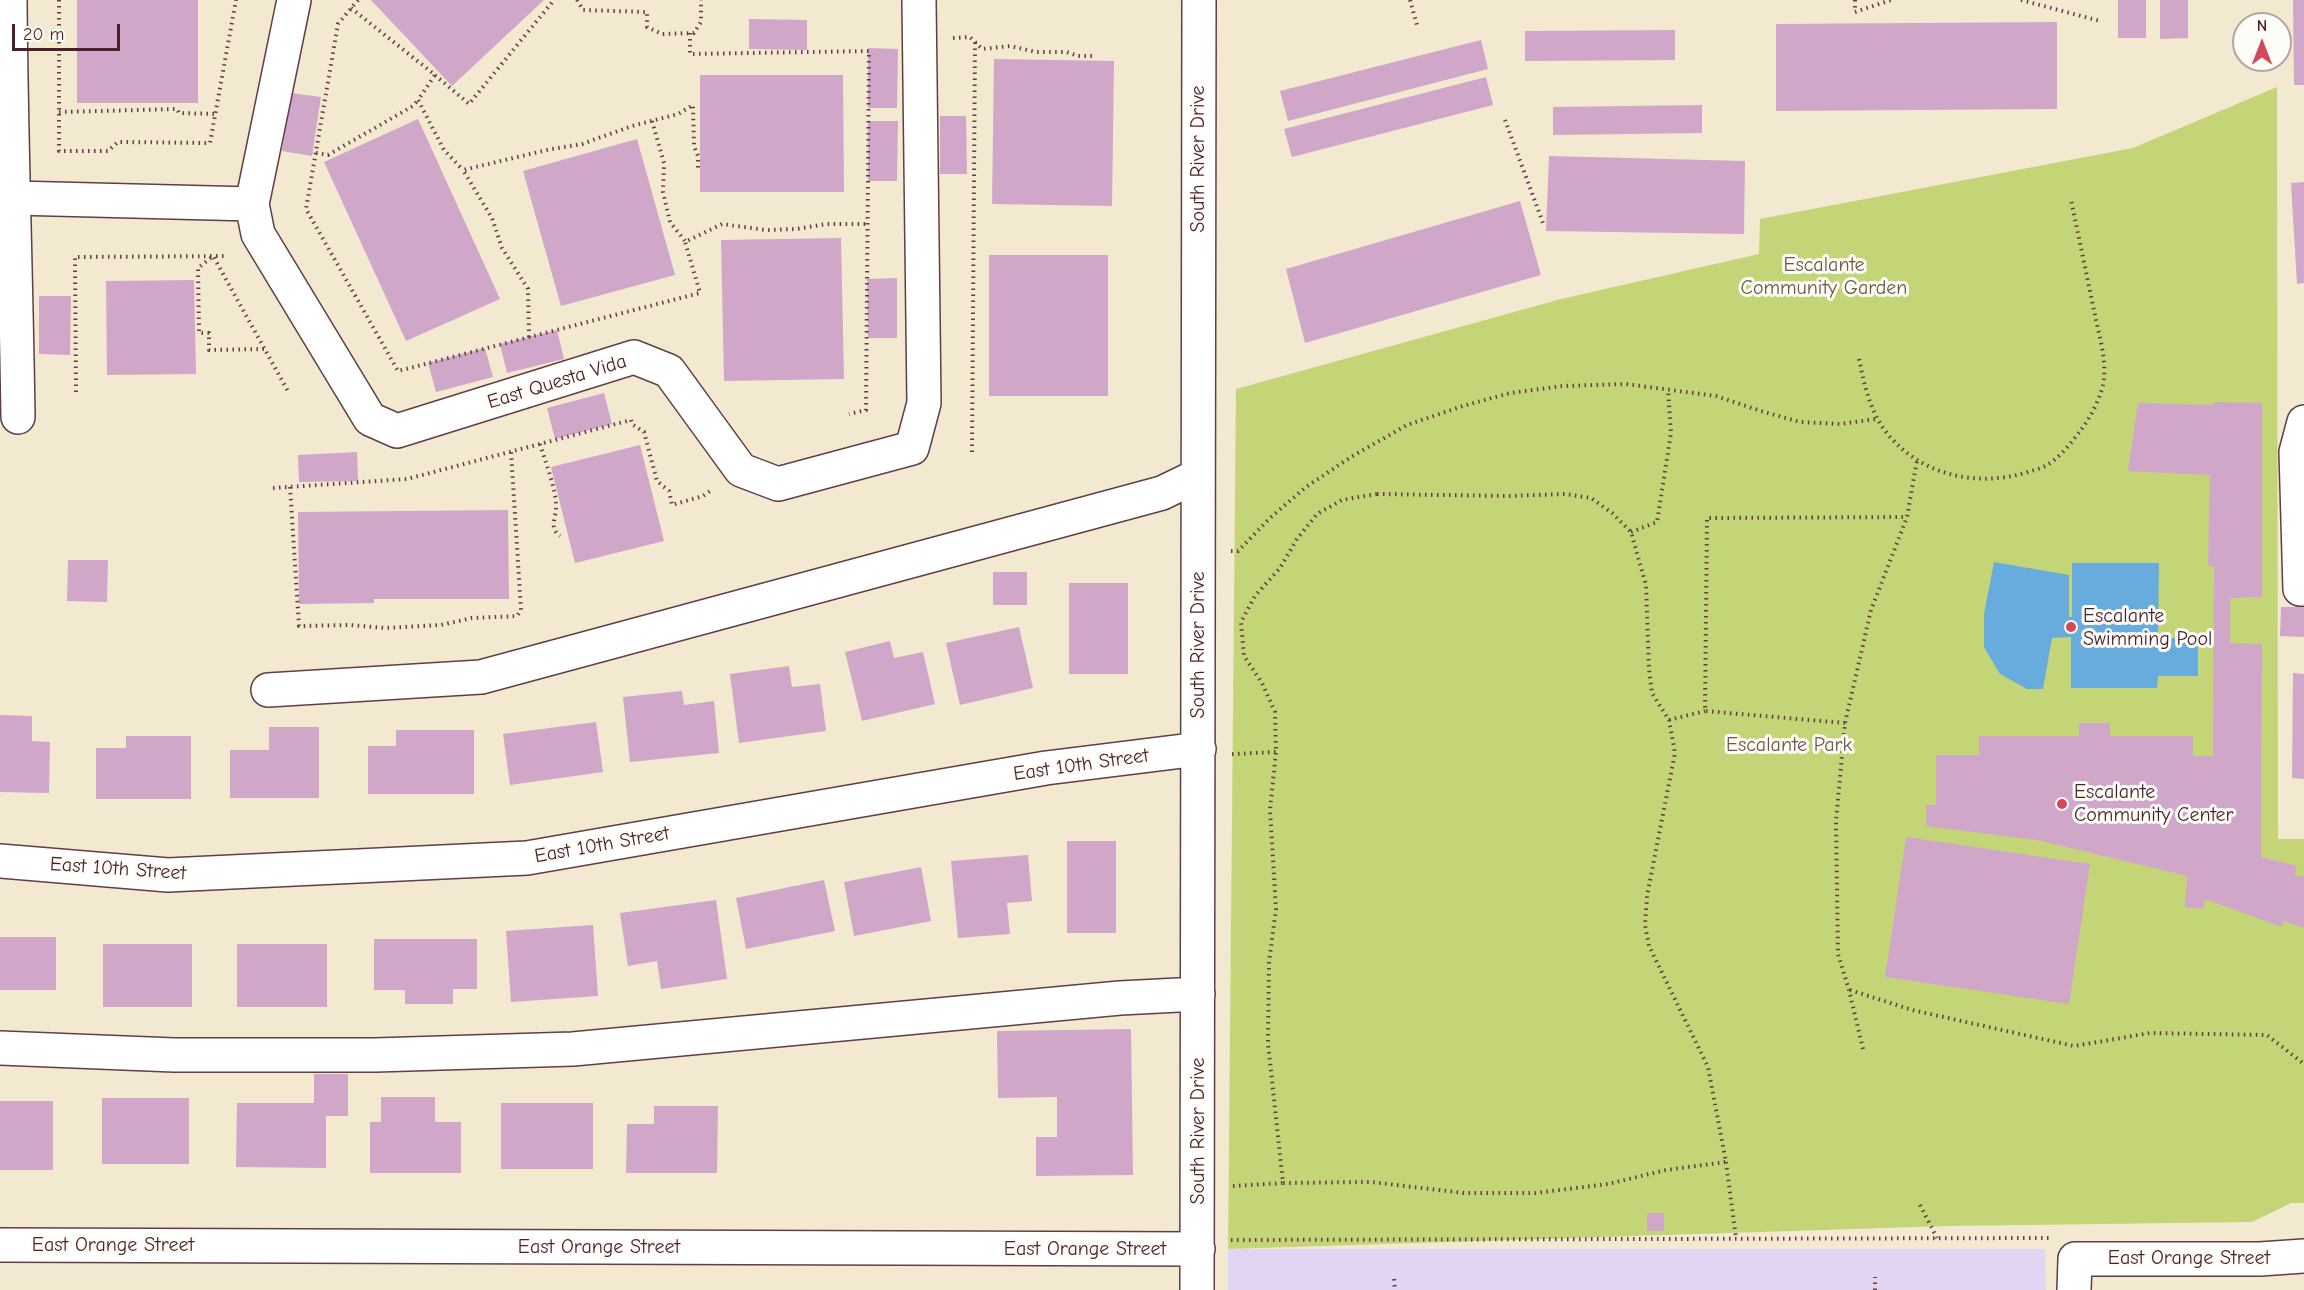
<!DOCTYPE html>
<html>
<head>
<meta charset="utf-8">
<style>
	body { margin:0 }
	#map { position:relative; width:2304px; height:1290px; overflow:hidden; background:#f3e9d1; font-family:"Comic Neue",sans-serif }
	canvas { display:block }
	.north { position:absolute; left:2232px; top:12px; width:60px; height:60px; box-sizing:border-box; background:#fdfcf7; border:2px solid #b5a4a5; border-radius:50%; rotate:0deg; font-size:16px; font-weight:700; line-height:24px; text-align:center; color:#4a1f2b }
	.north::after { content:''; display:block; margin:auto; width:21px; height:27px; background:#d1495b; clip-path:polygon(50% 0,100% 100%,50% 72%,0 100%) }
	.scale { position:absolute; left:12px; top:24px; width:108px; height:27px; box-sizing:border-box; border:3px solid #4a1f2b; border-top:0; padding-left:8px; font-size:18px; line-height:21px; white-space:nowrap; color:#4a1f2b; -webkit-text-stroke:4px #fdfcf7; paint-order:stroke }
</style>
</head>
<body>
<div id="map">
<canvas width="2304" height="1290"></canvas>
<div class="north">N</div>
<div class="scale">20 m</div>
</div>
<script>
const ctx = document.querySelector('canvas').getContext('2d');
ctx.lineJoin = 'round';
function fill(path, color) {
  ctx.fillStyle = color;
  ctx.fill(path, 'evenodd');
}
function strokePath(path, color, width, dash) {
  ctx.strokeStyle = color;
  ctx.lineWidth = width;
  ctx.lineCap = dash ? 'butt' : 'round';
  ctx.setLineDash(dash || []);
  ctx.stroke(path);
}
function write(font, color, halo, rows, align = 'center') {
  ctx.font = font + ' "Comic Neue",sans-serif';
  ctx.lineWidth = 6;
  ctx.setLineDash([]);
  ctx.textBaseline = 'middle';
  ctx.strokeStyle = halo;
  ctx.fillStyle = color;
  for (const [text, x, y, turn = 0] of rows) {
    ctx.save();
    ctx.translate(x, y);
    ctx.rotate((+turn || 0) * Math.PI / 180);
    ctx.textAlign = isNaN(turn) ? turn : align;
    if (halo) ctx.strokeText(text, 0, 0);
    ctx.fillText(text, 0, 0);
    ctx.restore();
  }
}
fill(new Path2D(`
	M1228,1249H2045L2046,1290H1228Z`), '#e2d4f3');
fill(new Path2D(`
	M2277,87L2278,839H2304V1203H2291L2252,1222L1948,1226L1228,1249L1236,389L1561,299L1759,254L1760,219L2133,148Z`), '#c4d577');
fill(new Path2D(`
	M1994,562L2069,575V617H2072V563H2159L2158,638H2198V676H2158L2157,688H2071V637L2052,638L2043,689H2027L2000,674L1984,647V614Z`), '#68abdd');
fill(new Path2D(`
	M77,0H198V103H77Z
	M371,0H544L452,86Z
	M2118,0H2146V38H2118Z
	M2160,0H2188V38L2160,39Z
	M2293,0H2304V85H2294Z
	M749,19L807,20V50L749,49Z
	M2057,22V109L1776,111V24Z
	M1675,30V60L1525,61V31Z
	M1481,40L1488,69L1288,121L1280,91Z
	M868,48L898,49L897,108H868Z
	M994,59L1114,61L1112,206L992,204Z
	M700,75H843L844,192H700Z
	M1486,77L1493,105L1292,157L1284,129Z
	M291,93L321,97L312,156L282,151Z
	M1702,105V133L1553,135V107Z
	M940,116H966L967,174H940Z
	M418,119L500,299L406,341L324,162Z
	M868,121H898L897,181H868Z
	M637,139L675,275L561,306L523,171Z
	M1549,156L1745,161L1744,234L1546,231Z
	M2304,182V283L2297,284L2291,183Z
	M1520,201L1541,275L1305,343L1286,269Z
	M841,238L844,379L724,381L721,240Z
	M989,255H1108V396H989Z
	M897,278V338H868L867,279Z
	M194,280L196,374L107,375L106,281Z
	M39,296H71L70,355L39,354Z
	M557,330L564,359L507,373L500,344Z
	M485,348L493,377L436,392L428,363Z
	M604,393L612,424L555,439L547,408Z
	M2214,402L2262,403V597L2230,598V643L2262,644L2261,857L2297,866L2295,876H2304V928L2283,921L2282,927L2205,899L2203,909L2185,907L2187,876L2037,840L1926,826V805H1936V755H1979V736H2079V723H2110V736H2193V756H2213L2214,566H2208L2210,475L2128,471L2138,403L2214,405Z
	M640,445L664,541L575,563L551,467Z
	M357,452L358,481L299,482L298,455Z
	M508,510L509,599H374V603L299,604L298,512Z
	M68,560H108L107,602L67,601Z
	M993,572H1027V605H993Z
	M1069,583H1128V674H1069Z
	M2281,607H2304V637L2280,636Z
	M1019,627L1033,688L960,705L946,643Z
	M890,641L894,658L923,652L935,704L862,721L845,652Z
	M789,666L792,687L820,684L826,731L739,743L730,674Z
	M2293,673L2304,674V779L2292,778Z
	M682,691L684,705L714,701L719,753L630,762L623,697Z
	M0,715L32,716V741L50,742L49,793L0,792Z
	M596,722L603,772L510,785L503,734Z
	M269,727H319V798H230V750H269Z
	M396,730H474V794H368V746H396Z
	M126,736H191V799H96V748H126Z
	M1906,837L2090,864L2069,1004L1885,977Z
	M1067,841H1116V933H1067Z
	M1028,855L1032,901L1007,903L1010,934L958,938L951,861Z
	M921,867L931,921L854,936L844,882Z
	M824,880L835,931L746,949L736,898Z
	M716,900L727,979L661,989L657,961L628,966L620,913Z
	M593,925L598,996L511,1002L506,931Z
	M0,937H56V990H0Z
	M374,939H477V989H453V1004H405V990H374Z
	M103,944H192V1007H103Z
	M237,944H327V1007H237Z
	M1131,1029L1133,1175L1036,1176V1137H1057V1097L998,1098L997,1031Z
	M314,1074H348V1116H326V1168L236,1167L237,1103H314Z
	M381,1097H435V1122H461V1173H370V1122H381Z
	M102,1098H189V1164H102Z
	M0,1101H53V1170H0Z
	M501,1103H593V1169H501Z
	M654,1106H718L717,1173H626L627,1124H654Z
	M1647,1213H1664V1231H1647Z`), '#d0a7c8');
const minor = new Path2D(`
	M10,0C11,139 16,278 18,417
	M294,0L252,204L258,234L370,419L397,431L634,357L669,371L741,470L778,484L912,448L924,403L919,0
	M14,198L252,204
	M2304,422L2296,452L2300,589H2304
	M268,690L481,677L1162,493L1197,476
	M0,861L168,875L527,858L1046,768L1199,749
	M0,1048L174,1055H375L573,1049L1120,998L1198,994
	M0,1245L1198,1249
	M1197,1290L1199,0
	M2074,1290L2075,1259H2260L2304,1256`);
strokePath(minor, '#633d44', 36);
strokePath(new Path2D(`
	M59,0V151H108L118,142L210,143L236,0
	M358,0L338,24L306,209L398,371L700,293L685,242L722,224L766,230L796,229L826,224H867
	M577,0L583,10L647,12V27L662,34L694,33L701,22V0
	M1410,0L1418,29
	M1855,0V12L1891,0
	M2021,0L2100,21
	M351,8L435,75L418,100L444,150L463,170
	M690,33V54L869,51L866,410L849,414
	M953,38L970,37L982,49L1010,46L1036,52H1067L1078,56H1092
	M435,75L469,104L554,0
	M59,112L177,109L179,113L216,114
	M1505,120L1543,223
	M652,121L664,163L663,192L670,222L685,241
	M316,153L328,155L413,106L418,100
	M529,337L528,289L502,248L492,218L463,170L547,150L582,144L632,126L678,114L693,105L694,146L698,156V171
	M264,349L209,350V333H199L198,268L213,256L289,393
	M1859,359C1865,388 1871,416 1891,438C1926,477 1980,487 2028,472C2034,470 2040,469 2045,466C2059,459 2071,443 2080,431C2090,419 2103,394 2104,378C2106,357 2099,335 2095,315C2087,277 2079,238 2071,200
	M76,392L75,257L225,256
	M540,444C545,461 556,489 556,505C557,517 548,527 560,536
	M972,452L975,42
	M290,487L299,626L349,625L385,628L441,625L472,618L517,616L521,610L511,451
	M273,488L407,479L631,420L632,424L644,432L657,481L669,491L672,505L703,496L713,489
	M1377,494L1508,496L1565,494L1591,498L1612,513L1631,532L1646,585L1649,669L1652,693L1669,720L1675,753L1647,896L1645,925L1649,946L1708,1067L1726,1162L1666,1170L1608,1184L1535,1193H1464L1371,1182L1283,1183L1268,1043L1269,962L1276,909L1270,810L1276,752L1275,712L1262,683L1244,656L1241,622L1255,596L1280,568L1297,539L1317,514L1342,500Z
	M1631,532L1657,522L1671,433L1668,389
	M1231,551H1238L1270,518L1306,487L1351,457L1407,425L1463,406L1510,393L1563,386L1626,384L1716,396L1761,411L1800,422L1840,424L1877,419
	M1669,720L1705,711
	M1845,723L1705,711L1707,518L1906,517
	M1232,754L1276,752
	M1850,990L1912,1010L2074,1046L2150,1033L2267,1035L2304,1064
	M1863,1049L1849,990L1838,954L1836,821L1845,723L1871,610L1907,517L1917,460
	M1726,1162L1736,1238
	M1233,1186L1283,1183
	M1920,1205L1937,1238
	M1231,1240L2049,1238
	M1394,1279L1395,1290
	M1875,1290V1277`), '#633d44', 4, [1.5, 4.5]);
strokePath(minor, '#fff', 33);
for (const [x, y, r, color] of [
	[2071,627,6,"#d1495b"],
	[2062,804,6,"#d1495b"]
]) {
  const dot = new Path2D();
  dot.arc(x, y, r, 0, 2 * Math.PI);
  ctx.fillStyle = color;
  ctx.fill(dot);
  strokePath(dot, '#fdfcf7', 2);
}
write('20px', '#4a1f2b', '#fdfcf7', [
	["South River Drive",1198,159,-90],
	["East Questa Vida",557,382,-17],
	["South River Drive",1198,645,-90],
	["East 10th Street",1081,765,-8],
	["East 10th Street",602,845,-10],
	["East 10th Street",118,869,4],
	["South River Drive",1198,1131,-90],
	["East Orange Street",113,1245],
	["East Orange Street",599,1247],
	["East Orange Street",1085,1249],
	["East Orange Street",2189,1258]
]);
write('20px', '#6f5642', '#fdfcf7', [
	["Escalante",1824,265],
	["Community Garden",1824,288],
	["Escalante Park",1789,745]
]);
write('20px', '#4a1f2b', '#fdfcf7', [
	["Escalante",2083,616],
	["Swimming Pool",2083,639],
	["Escalante",2074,792],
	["Community Center",2074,815]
], 'left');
</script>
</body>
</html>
